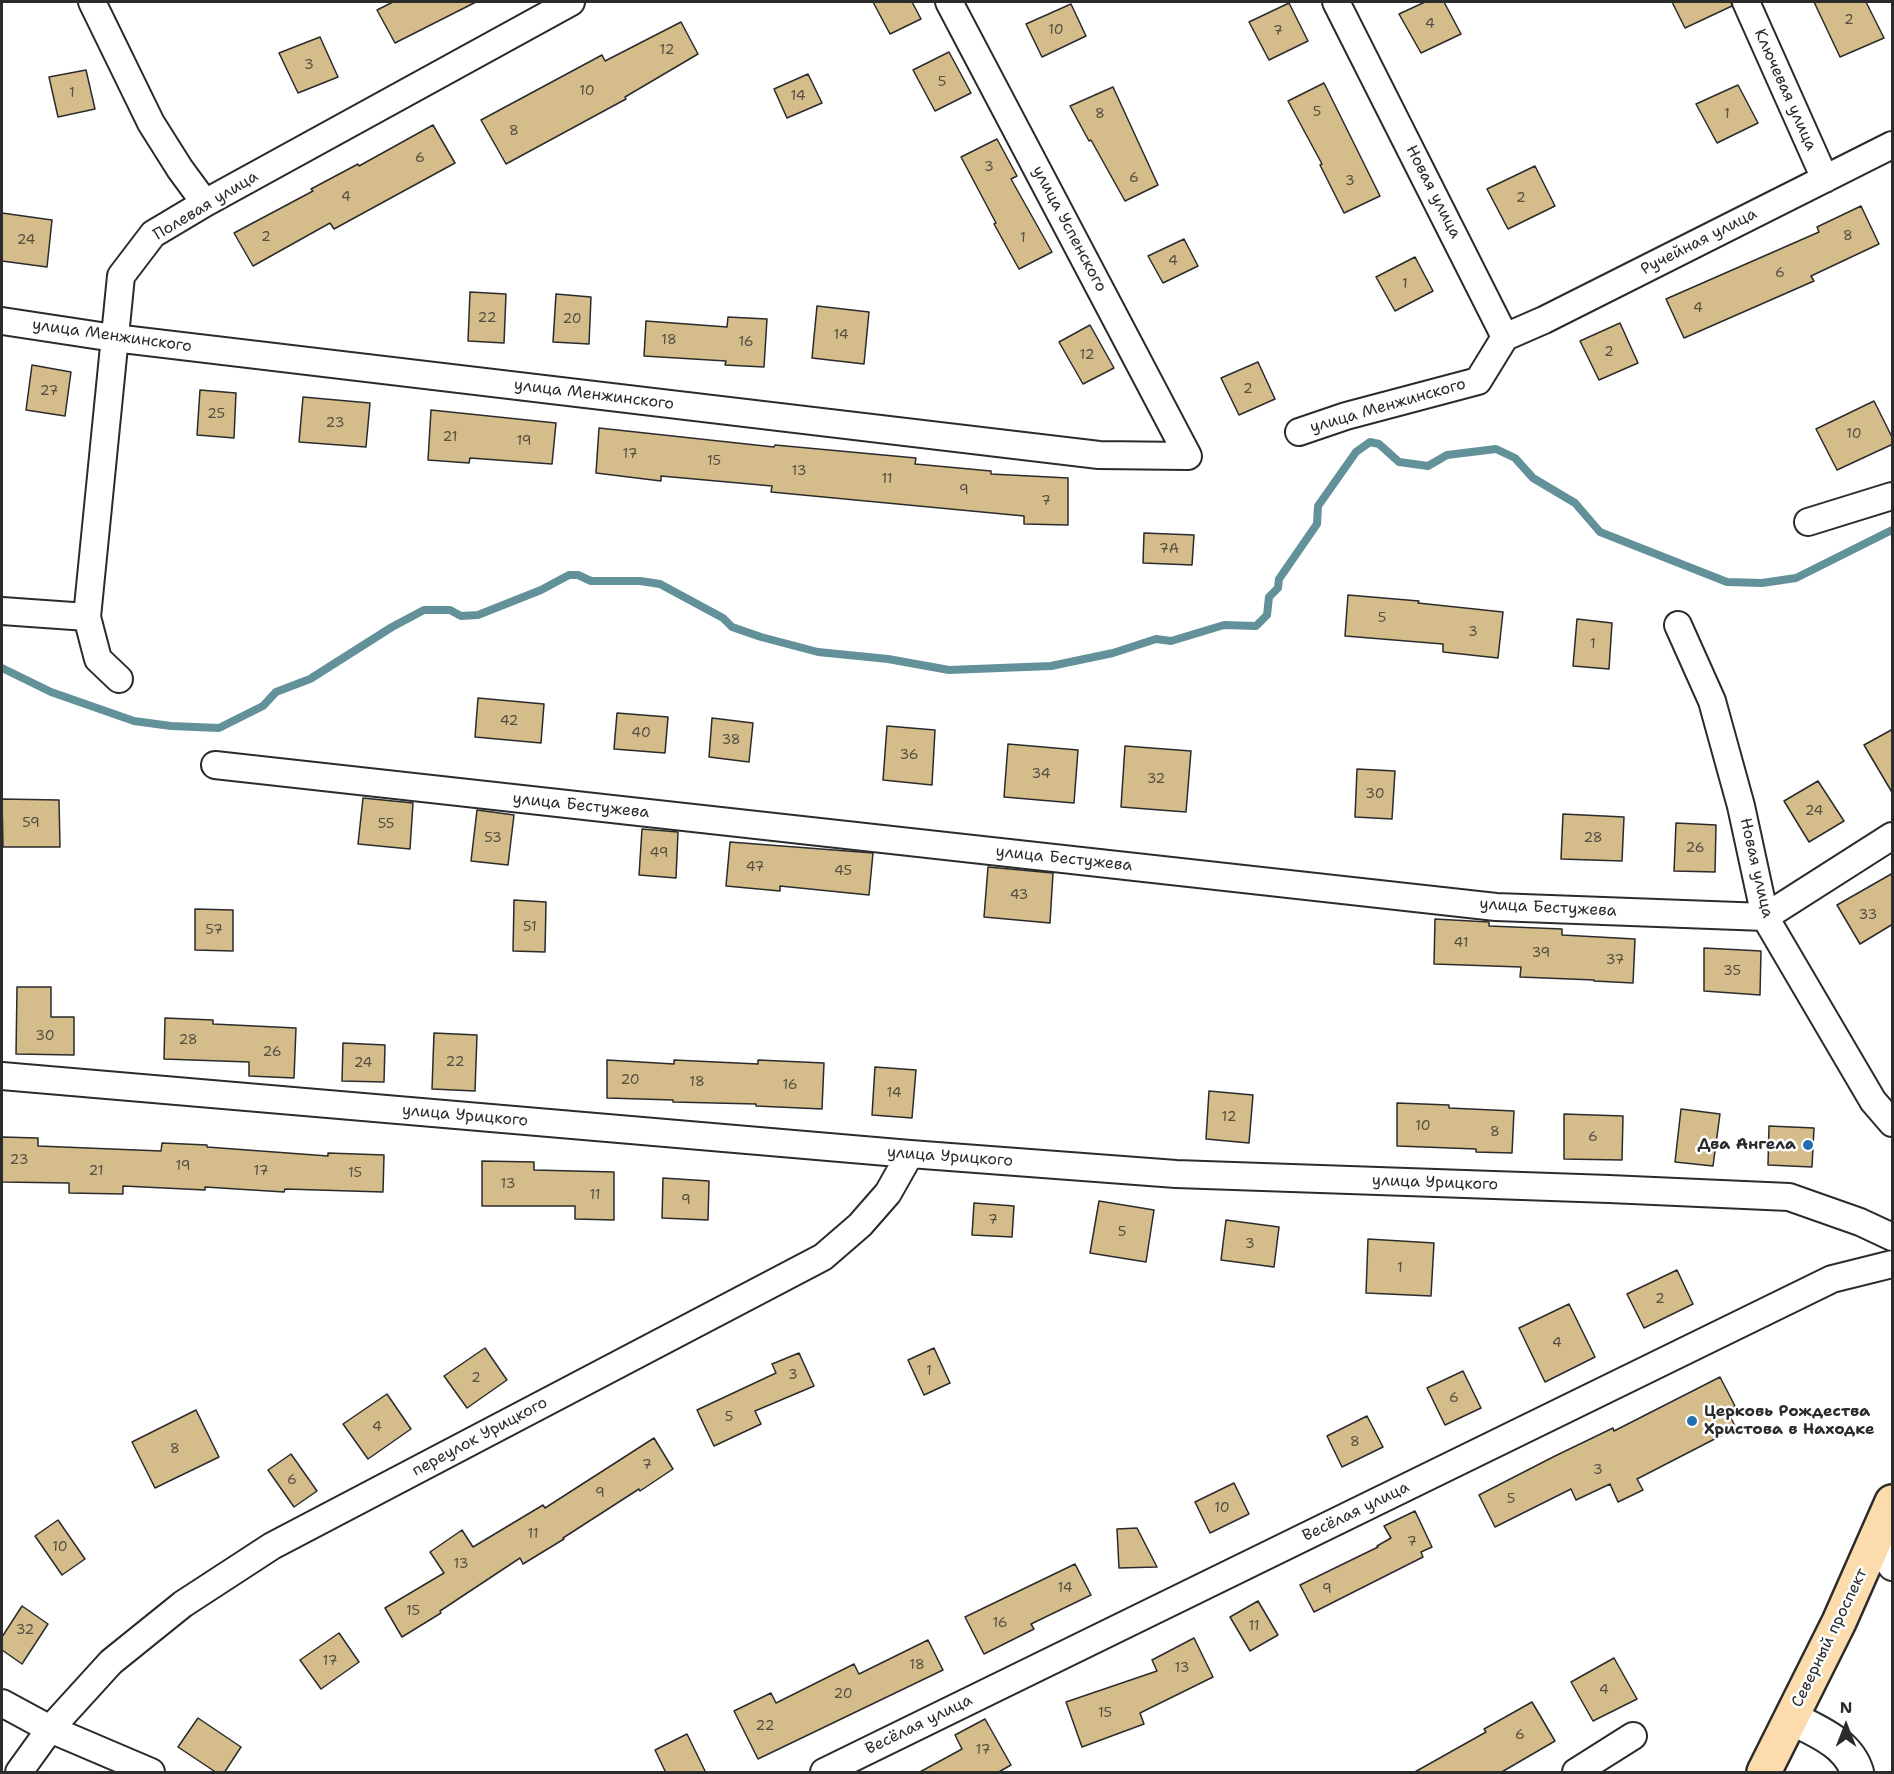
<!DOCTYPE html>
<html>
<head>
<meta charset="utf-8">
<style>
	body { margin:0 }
	#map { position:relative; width:1894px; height:1774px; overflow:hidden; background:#fff; font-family:"Shantell Sans",sans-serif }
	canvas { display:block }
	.frame { position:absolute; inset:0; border:3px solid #2b2b2b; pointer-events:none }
	.north { position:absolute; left:1816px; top:1696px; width:60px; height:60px; -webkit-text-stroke:4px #fff; paint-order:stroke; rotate:0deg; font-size:16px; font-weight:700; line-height:24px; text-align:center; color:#2b2b2b }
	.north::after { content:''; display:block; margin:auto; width:21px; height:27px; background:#2b2b2b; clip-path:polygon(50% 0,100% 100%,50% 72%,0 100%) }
</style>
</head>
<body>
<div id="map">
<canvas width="1894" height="1774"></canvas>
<div class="frame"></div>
<div class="north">N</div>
</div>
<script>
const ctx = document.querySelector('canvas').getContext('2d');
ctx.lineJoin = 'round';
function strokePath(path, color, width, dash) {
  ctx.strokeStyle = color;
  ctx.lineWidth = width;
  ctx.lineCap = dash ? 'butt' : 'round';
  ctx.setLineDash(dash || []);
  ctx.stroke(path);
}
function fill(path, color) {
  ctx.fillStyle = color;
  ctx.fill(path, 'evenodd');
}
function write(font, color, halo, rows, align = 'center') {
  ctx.font = font + ' "Shantell Sans",sans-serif';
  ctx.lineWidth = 5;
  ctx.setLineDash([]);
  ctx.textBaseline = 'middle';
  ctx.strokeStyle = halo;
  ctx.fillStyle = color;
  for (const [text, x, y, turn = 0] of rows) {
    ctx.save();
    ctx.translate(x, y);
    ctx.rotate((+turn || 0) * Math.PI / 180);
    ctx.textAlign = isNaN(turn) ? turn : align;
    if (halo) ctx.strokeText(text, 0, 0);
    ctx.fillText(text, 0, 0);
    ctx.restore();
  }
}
strokePath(new Path2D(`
	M2,668L51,692L134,721L171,726L219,728L263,706L276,692L310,679L392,627L424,610H450L461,616L478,615L541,590L569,575H578L591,581H640L660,584L723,618L732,627L761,637L818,652L888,659L949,670L1051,666L1113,653L1156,639L1171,641L1224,625L1256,626L1267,615L1269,597L1278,588L1279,579L1317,524L1318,506L1356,452L1370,442L1379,444L1399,462L1428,466L1447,455L1496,449L1515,458L1533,478L1575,503L1600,532L1727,582L1762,583L1796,578L1892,530`), '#62919a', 8);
const building = new Path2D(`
	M393,2H476L395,43L377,10Z
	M873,2H912L921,19L890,34Z
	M1425,2H1444L1461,34L1421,53L1399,14Z
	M1672,2H1731L1732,6L1685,28Z
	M1814,2H1866L1884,38L1840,57Z
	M1289,3L1308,41L1269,60L1249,22Z
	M1071,4L1086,36L1042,57L1026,24Z
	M681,22L698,54L625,97L626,99L506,164L481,120L602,55L605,61Z
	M320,37L338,77L298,93L279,53Z
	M949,52L971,93L935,111L913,70Z
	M86,70L95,109L58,117L49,77Z
	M808,74L822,103L787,118L774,89Z
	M1324,83L1380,196L1344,213L1320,165L1322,164L1288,101Z
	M1738,85L1758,123L1717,143L1696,104Z
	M1113,87L1158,185L1125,201L1091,140L1089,141L1070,106Z
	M433,125L455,163L334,229L330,223L253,266L234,233L313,191L311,189L358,164L359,166Z
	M997,139L1017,176L1011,179L1052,252L1019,269L994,224L996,223L961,157Z
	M1535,166L1555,206L1508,229L1487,189Z
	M1861,206L1879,244L1811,276L1814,281L1684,338L1666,299L1819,232L1817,227Z
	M2,213L52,220L47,267L2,261Z
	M1184,239L1198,266L1163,283L1148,256Z
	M1415,257L1433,291L1395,311L1376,277Z
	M470,292L506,294L504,343L468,341Z
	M556,294L591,297L589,344L553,342Z
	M817,306L869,312L864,364L812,358Z
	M728,317L767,319L764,367L725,365L726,361L644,356L646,321L727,327Z
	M1620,323L1638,363L1599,380L1580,341Z
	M1090,325L1114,368L1083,384L1059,342Z
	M1258,362L1275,399L1239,415L1221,378Z
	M32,365L71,372L65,416L26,410Z
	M200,390L236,393L234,438L197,435Z
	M303,397L370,403L366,447L299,442Z
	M1874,401L1893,439V444L1837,470L1816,429Z
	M431,410L556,423L552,464L470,458L469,463L428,460Z
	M599,428L774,447L775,445L916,458L915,464L991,471V474L1068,478V525L1024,524V516L771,492L772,486L661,476V481L596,473Z
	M1144,533L1194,535L1192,565L1143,563Z
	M1348,595L1419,601L1418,603L1503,612L1498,658L1443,652V644L1345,636Z
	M1577,619L1612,623L1609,669L1573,666Z
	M478,698L544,704L541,743L475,737Z
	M617,713L668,717L665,753L614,749Z
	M712,718L753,723L749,762L709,757Z
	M887,726L935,730L932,785L883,780Z
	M1893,729V794L1864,745Z
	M1008,744L1078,750L1074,803L1004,797Z
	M1125,746L1191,751L1186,812L1121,807Z
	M1357,769L1395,771L1392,819L1355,817Z
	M1818,781L1844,821L1809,842L1784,801Z
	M363,798L413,803L410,849L358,844Z
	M2,799L59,800L60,847H3Z
	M477,810L514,815L508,865L471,861Z
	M1563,814L1624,817L1622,861L1561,859Z
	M1676,823L1716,825L1715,872L1674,871Z
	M642,829L678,832L676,878L639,875Z
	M730,842L873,853L869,895L780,886V891L726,886Z
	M988,867L1053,873L1050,923L984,917Z
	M1893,873V924L1860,944L1837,905Z
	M514,900L546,902L545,952L513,951Z
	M195,909L233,910V951L195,950Z
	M1435,919L1489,922V926L1562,929V935L1635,939L1633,983L1594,981V980L1520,977L1521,967L1434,964Z
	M1704,948L1761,951L1760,995L1704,991Z
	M17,987H51V1017H74V1055L16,1054Z
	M165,1018L213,1020V1024L296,1028L294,1078L249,1076V1062L164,1059Z
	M434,1033L477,1035L475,1091L432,1089Z
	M343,1043L385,1045L384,1082L342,1081Z
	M607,1060L674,1064V1060L758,1064V1060L824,1063L822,1109L756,1106V1104L673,1102V1100L607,1098Z
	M875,1067L916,1070L912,1118L872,1115Z
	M1209,1091L1253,1095L1249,1143L1206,1139Z
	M1397,1103L1449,1105V1108L1514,1111L1512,1153L1476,1152V1149L1397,1146Z
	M1681,1109L1720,1114L1713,1166L1675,1162Z
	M1564,1114L1623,1116L1622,1160L1564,1159Z
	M1769,1126L1814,1128L1812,1167L1768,1165Z
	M2,1137L38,1138V1146L161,1151L162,1143L207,1145V1147L328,1156V1153L384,1155L383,1192L285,1189L284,1192L205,1187V1190L123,1186V1194L69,1193V1183L2,1182Z
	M482,1161L534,1162V1170L614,1172V1220L575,1219V1206H482Z
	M663,1178L709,1181L708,1220L662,1218Z
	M1099,1201L1154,1210L1146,1262L1090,1253Z
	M974,1203L1014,1206L1012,1237L972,1235Z
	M1226,1220L1279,1227L1274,1267L1221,1260Z
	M1368,1239L1434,1243L1431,1296L1366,1293Z
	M1677,1270L1693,1304L1644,1328L1627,1294Z
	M1569,1304L1595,1357L1545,1382L1519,1328Z
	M485,1348L507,1380L467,1408L444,1376Z
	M934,1348L950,1383L924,1395L908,1360Z
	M799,1353L814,1386L755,1411L761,1424L714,1446L697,1410L776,1373L772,1364Z
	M1463,1371L1481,1408L1445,1425L1427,1388Z
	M1720,1377L1735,1406L1727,1410L1736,1428L1637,1479L1643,1490L1618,1502L1610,1484L1576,1500L1571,1489L1495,1527L1479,1495L1555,1456L1613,1428L1614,1431Z
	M387,1394L411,1429L368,1459L343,1424Z
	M196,1410L219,1457L155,1488L132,1442Z
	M1367,1416L1383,1447L1342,1467L1327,1436Z
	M654,1438L673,1469L640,1491L639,1489L563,1538L564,1539L523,1564L520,1558L440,1611L441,1613L402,1637L385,1608L444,1573L430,1552L462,1530L473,1547L543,1505L545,1508Z
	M291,1454L317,1491L294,1507L268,1470Z
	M1234,1483L1249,1514L1210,1533L1195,1502Z
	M1415,1511L1432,1547L1421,1552L1423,1557L1314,1612L1300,1585L1378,1547L1377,1546L1391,1538L1384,1526Z
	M58,1520L85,1559L62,1575L35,1536Z
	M1137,1528L1157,1567L1119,1568L1117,1529Z
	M1075,1564L1091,1595L1031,1624L1034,1629L984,1654L965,1617Z
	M1258,1601L1278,1635L1250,1651L1230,1617Z
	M22,1606L48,1624L22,1664L2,1650V1637Z
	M339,1633L359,1662L321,1689L300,1660Z
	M1194,1638L1213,1677L1140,1713L1144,1724L1082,1747L1066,1702L1157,1671L1152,1660Z
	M928,1640L943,1670L758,1759L734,1711L771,1693L776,1703L854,1664L859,1674Z
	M1614,1658L1637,1699L1593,1721L1571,1682Z
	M1532,1702L1555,1741L1500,1773H1413L1486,1732L1484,1729Z
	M198,1718L241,1747L224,1773H217L178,1747Z
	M985,1719L1011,1765L997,1773H918L962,1749L955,1735Z
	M687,1734L706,1773H666L655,1750Z`);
fill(building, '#d4bc8b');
strokePath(building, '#2b2b2b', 1.5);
const minor = new Path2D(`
	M92,2L151,123L180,169L205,203
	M1336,2L1505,337
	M1746,2L1825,179
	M2,321L114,338L1099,455L1188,456L949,2
	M1505,337L1544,320L1892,145
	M1299,432L1346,416L1478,381L1505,337
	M1808,522L1892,496
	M2,611L87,617L98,659L119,679
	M87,617L121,276L153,234L205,203L571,2
	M1678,625L1712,701L1741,806L1765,917L1873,1101L1892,1123
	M215,765L1496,907L1765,917L1892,836
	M2,1076L910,1154L1176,1174L1609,1189L1789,1197L1860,1222L1892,1237
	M1874,1544L1892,1567
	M2,1703L50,1729L151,1772
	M19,1772L50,1729L111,1662L183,1604L272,1546L823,1257L860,1225L888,1193L910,1154
	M824,1772L1832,1279L1892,1264
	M1576,1772L1633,1736`);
const tertiary = new Path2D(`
	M1791,1718C1817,1731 1848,1743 1857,1772`);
const primary = new Path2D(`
	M1764,1772L1839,1622L1892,1502`);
strokePath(minor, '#2b2b2b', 30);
strokePath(tertiary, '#2b2b2b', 36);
strokePath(primary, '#2b2b2b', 38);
strokePath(minor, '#fff', 26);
strokePath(tertiary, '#fff', 32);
strokePath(primary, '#fcdcac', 33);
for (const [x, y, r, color] of [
	[1808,1145,6,"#1f6fb2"],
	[1692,1421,6,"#1f6fb2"]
]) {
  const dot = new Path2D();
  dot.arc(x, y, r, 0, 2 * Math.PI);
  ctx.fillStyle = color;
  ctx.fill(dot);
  strokePath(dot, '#fff', 2);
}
write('14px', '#554f43', null, [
	["2",1849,20],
	["4",1430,24],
	["10",1056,30],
	["7",1278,31],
	["12",667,50],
	["3",309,65],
	["5",942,82],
	["10",587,91],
	["1",72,93],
	["14",798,96],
	["5",1317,112],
	["8",1100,114],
	["1",1727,114],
	["8",514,131],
	["6",420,158],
	["3",989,167],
	["6",1134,178],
	["3",1350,181],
	["4",346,197],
	["2",1521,198],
	["8",1848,236],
	["2",266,237],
	["1",1023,238],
	["24",26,240],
	["4",1173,261],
	["6",1780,273],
	["1",1405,284],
	["4",1698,308],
	["22",487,318],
	["20",572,319],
	["14",841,335],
	["18",669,340],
	["16",746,342],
	["2",1609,352],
	["12",1087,355],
	["2",1248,389],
	["27",49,391],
	["25",216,414],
	["23",335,423],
	["10",1854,434],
	["21",450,437],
	["19",524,441],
	["17",630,454],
	["15",714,461],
	["13",799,471],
	["11",887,479],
	["9",964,490],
	["7",1046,501],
	["7А",1169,549],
	["5",1382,618],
	["3",1473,632],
	["1",1593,644],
	["42",509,721],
	["40",641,733],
	["38",731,740],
	["36",909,755],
	["34",1041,774],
	["32",1156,779],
	["30",1375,794],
	["24",1814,811],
	["59",31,823],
	["55",386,824],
	["53",493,838],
	["28",1593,838],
	["26",1695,848],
	["49",659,853],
	["47",755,867],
	["45",843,871],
	["43",1019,895],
	["33",1868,915],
	["51",530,927],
	["57",214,930],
	["41",1461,943],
	["39",1541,953],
	["37",1615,960],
	["35",1732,971],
	["30",45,1036],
	["28",188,1040],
	["26",272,1052],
	["22",455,1062],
	["24",363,1063],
	["20",630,1080],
	["18",697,1082],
	["16",790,1085],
	["14",894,1093],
	["12",1229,1117],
	["10",1423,1126],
	["8",1495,1132],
	["6",1593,1137],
	["23",19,1160],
	["19",183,1166],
	["21",96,1171],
	["17",261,1171],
	["15",355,1173],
	["13",508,1184],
	["11",595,1195],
	["9",686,1200],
	["7",993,1220],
	["5",1122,1232],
	["3",1250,1244],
	["1",1400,1268],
	["2",1660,1299],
	["4",1557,1343],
	["1",929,1371],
	["3",793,1375],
	["2",476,1378],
	["6",1454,1398],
	["5",729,1417],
	["4",377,1427],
	["8",1355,1442],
	["8",175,1449],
	["7",647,1465],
	["3",1598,1470],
	["6",292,1480],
	["9",600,1493],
	["5",1511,1499],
	["10",1222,1508],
	["11",533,1534],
	["7",1412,1542],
	["10",60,1547],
	["13",461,1564],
	["14",1065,1588],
	["9",1327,1589],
	["15",413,1611],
	["16",1000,1623],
	["11",1254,1626],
	["32",25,1630],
	["17",330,1661],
	["18",917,1665],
	["13",1182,1668],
	["4",1604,1690],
	["20",843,1694],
	["15",1105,1713],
	["22",765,1726],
	["6",1520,1735],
	["17",983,1750]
]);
write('16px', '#2b2b2b', '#fff', [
	["Ключевая улица",1785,90,66],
	["Новая улица",1433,192,63],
	["Полевая улица",206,206,-31],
	["улица Успенского",1069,229,62],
	["Ручейная улица",1699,242,-27],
	["улица Менжинского",112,336,8],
	["улица Менжинского",594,395,7],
	["улица Менжинского",1388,406,-16],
	["улица Бестужева",581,806,6],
	["улица Бестужева",1064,859,6],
	["Новая улица",1756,868,77],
	["улица Бестужева",1548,908,3],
	["улица Урицкого",465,1116,5],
	["улица Урицкого",950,1157,4],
	["улица Урицкого",1435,1183,2],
	["переулок Урицкого",480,1437,-28],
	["Весёлая улица",1356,1512,-26],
	["Северный проспект",1830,1638,-64],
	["Весёлая улица",919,1725,-26]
]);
write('bold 16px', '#2b2b2b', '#fff', [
	["Два Ангела",1796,1145],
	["Церковь Рождества",1704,1412,"left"],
	["Христова в Находке",1704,1430,"left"]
], 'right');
</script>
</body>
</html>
